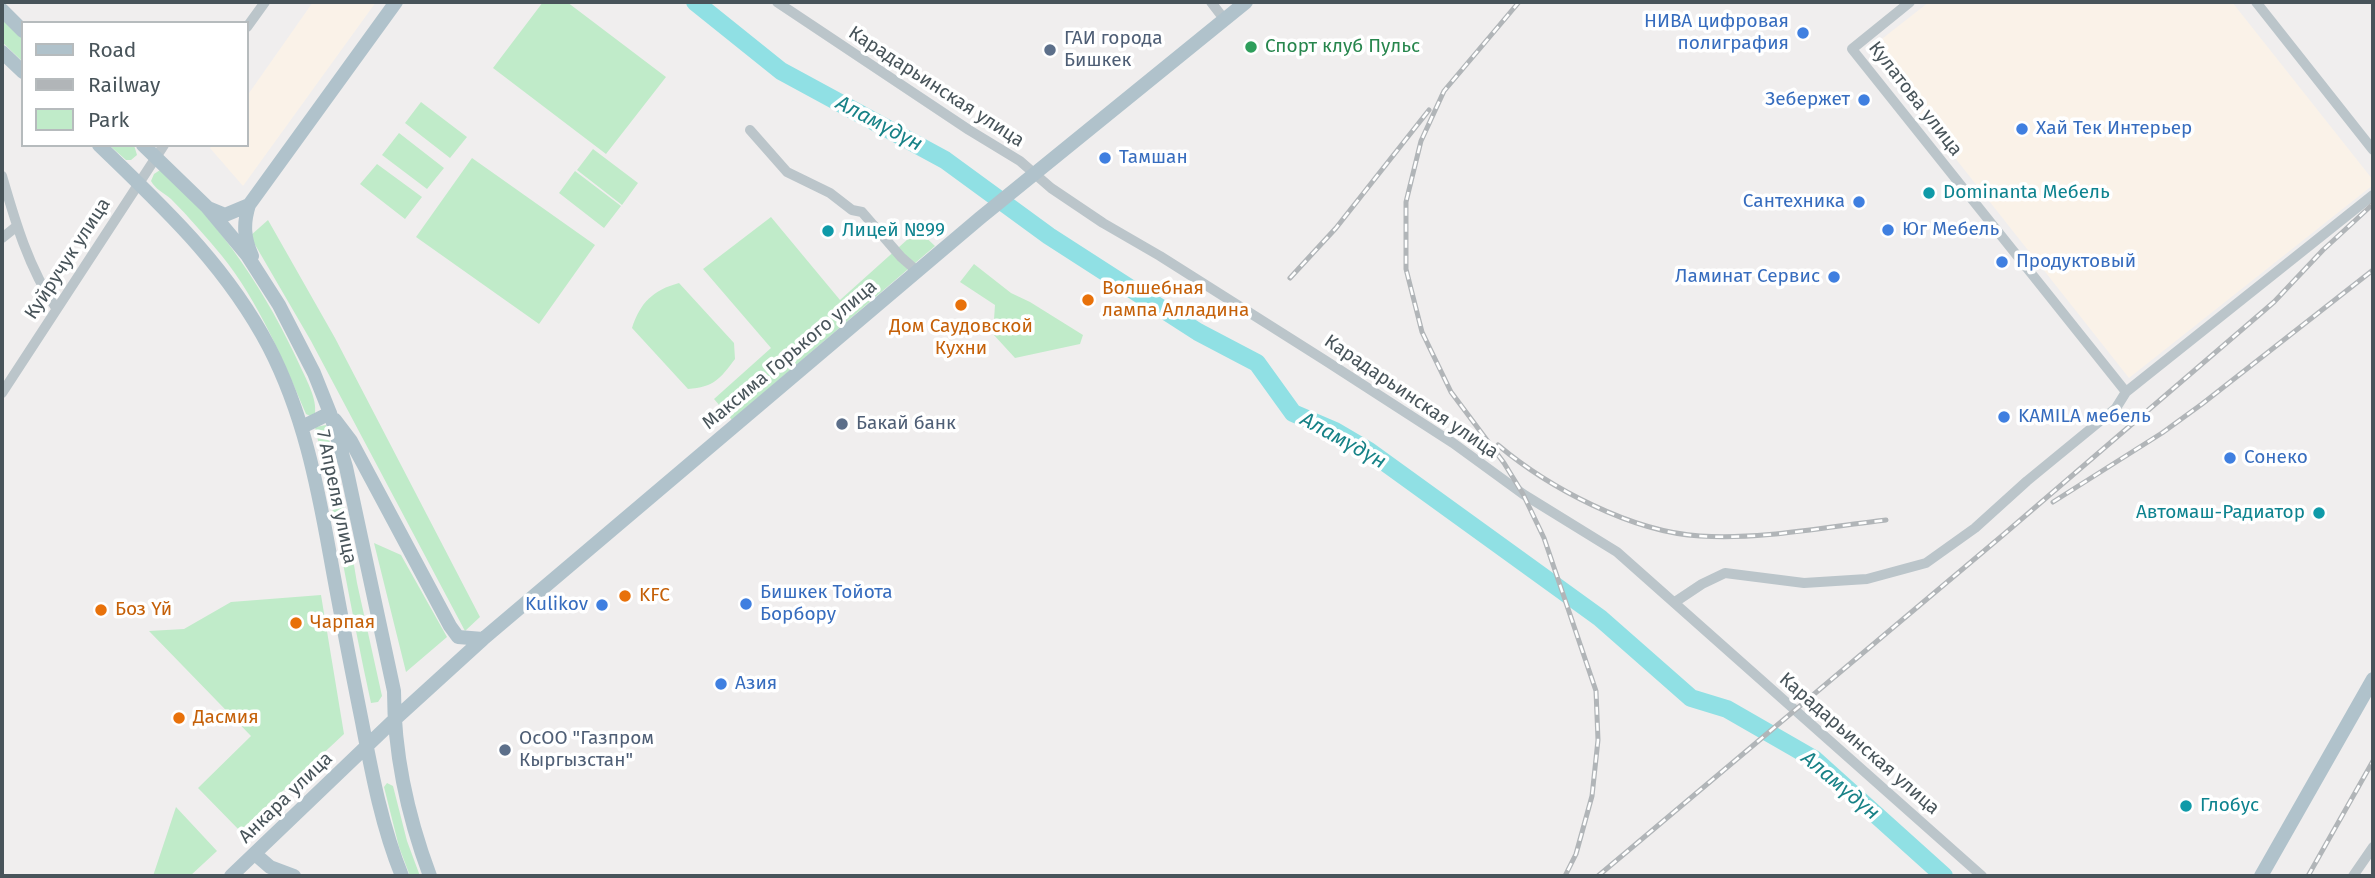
<!DOCTYPE html>
<html>
<head>
<meta charset="utf-8">
<style>
	body { margin:0 }
	#map { position:relative; width:2375px; height:878px; overflow:hidden; background:#f0eeee; font-family:"Fira Sans",sans-serif }
	canvas { display:block }
	.frame { position:absolute; inset:0; border:4px solid #48545a; pointer-events:none }
	.legend { position:absolute; left:21px; top:21px; width:228px; height:126px; box-sizing:border-box; background:#fff; border:2px solid #b6bbbd; margin:0; padding:9px 12px; list-style:none; font-size:21px; color:#48545a }
	.legend li { display:flex; align-items:center; gap:14px; height:35px }
	.legend b { width:35px; border:2px solid #b6bbbd }
</style>
</head>
<body>
<div id="map">
<canvas width="2375" height="878"></canvas>
<div class="frame"></div>
<ul class="legend">
<li><b style="height:9px;background:#b0c2cb"></b>Road</li>
<li><b style="height:9px;background:#b1b5b8"></b>Railway</li>
<li><b style="height:19px;background:#c0ebc9"></b>Park</li>
</ul>
</div>
<script>
const ctx = document.querySelector('canvas').getContext('2d');
ctx.lineJoin = 'round';
function fill(path, color) {
  ctx.fillStyle = color;
  ctx.fill(path, 'evenodd');
}
function strokePath(path, color, width, dash) {
  ctx.strokeStyle = color;
  ctx.lineWidth = width;
  ctx.lineCap = dash ? 'butt' : 'round';
  ctx.setLineDash(dash || []);
  ctx.stroke(path);
}
function write(font, color, halo, rows, align = 'center') {
  ctx.font = font + ' "Fira Sans",sans-serif';
  ctx.lineWidth = 7;
  ctx.setLineDash([]);
  ctx.textBaseline = 'middle';
  ctx.strokeStyle = halo;
  ctx.fillStyle = color;
  for (const [text, x, y, turn = 0] of rows) {
    ctx.save();
    ctx.translate(x, y);
    ctx.rotate((+turn || 0) * Math.PI / 180);
    ctx.textAlign = isNaN(turn) ? turn : align;
    if (halo) ctx.strokeText(text, 0, 0);
    ctx.fillText(text, 0, 0);
    ctx.restore();
  }
}
fill(new Path2D(`
	M313,2H376L243,186L210,148L212,145H247V96Z
	M1929,2H2232L2373,180V185L2129,378L1869,49Z`), '#faf2e8');
fill(new Path2D(`
	M543,2H567L666,77L606,154L493,68Z
	M2,18L23,38V62L2,42Z
	M421,102L467,137L450,158L405,123Z
	M399,133L444,168L427,189L382,155Z
	M109,145H134L137,155L131,160H126Z
	M593,149L638,183L622,205L577,170Z
	M472,158L595,245L539,324L416,237Z
	M377,164L422,197L405,219L360,184Z
	M160,170C221,222 268,295 301,368C307,381 317,399 315,413L310,416L306,414C283,360 259,302 222,256C206,237 189,217 171,199C164,193 155,189 151,181L154,174Z
	M575,171L621,206L604,228L559,193Z
	M771,217L840,300L918,230L935,246L732,420L714,399L771,348L703,269Z
	M268,220L335,338L480,617L465,631L311,341L250,236Z
	M974,264L1011,293L1030,302L1083,335L1080,344L1015,358L993,334L995,305L960,282Z
	M679,283L734,343L735,359C720,379 714,387 688,389L632,328C640,303 653,290 679,283Z
	M326,425L345,511L357,583L382,696L378,702L371,703C351,612 336,519 315,427Z
	M374,543L401,555L447,637L406,672Z
	M321,595L344,734L240,831L198,788L251,736L149,631L184,629L231,602Z
	M387,783L393,786L407,841L420,876H410L399,847L384,787Z
	M176,807L217,851L190,876H153Z`), '#c0ebc9');
strokePath(new Path2D(`
	M695,2L781,71L945,160L1049,236L1198,332L1257,363L1293,413L1335,431L1369,451L1600,618L1691,698L1727,709L1814,759L1944,876`), '#90e0e4', 18);
strokePath(new Path2D(`
	M777,2L969,130L1020,161L1051,188L1103,223L1160,256L1326,361L1453,443L1523,494L1617,552L1982,876
	M1211,2L1224,19
	M1910,2L1852,49L2126,392
	M2256,2L2373,150
	M247,27L265,2
	M750,130L787,172L830,193L852,210L862,212L901,257L917,271
	M2,176C15,221 29,269 56,308
	M2,238L17,226
	M2,393L164,145
	M1675,602L1702,584L1725,573L1804,583L1867,579L1926,563L1975,528L2027,481L2116,408L2126,392L2373,195
	M2353,876L2373,847`), '#bbc5ca', 10);
strokePath(new Path2D(`
	M2,10L23,31
	M2,52L23,72
	M99,145C164,208 226,265 269,347C303,413 317,483 330,555C340,611 351,667 362,722C372,774 382,827 402,876
	M143,145L207,207L247,255L279,305L314,373L330,413L346,467L394,691C394,754 408,817 430,876
	M208,208L225,215L249,205
	M252,256C244,238 243,224 249,205L396,2
	M335,420L351,441L450,626L458,637L483,639
	M302,427L330,413
	M255,854L270,867L294,876
	M231,876L394,720L483,639L980,218L1246,2
	M2261,876L2373,679`), '#b0c2cb', 14);
const rail = new Path2D(`
	M1519,2L1444,91L1421,141L1406,202V269L1422,332L1451,392L1504,463L1523,494L1544,538L1596,691L1598,740L1592,796L1576,854L1565,876
	M1290,278L1336,228L1429,110
	M1498,445C1549,488 1632,532 1700,536C1761,540 1825,527 1886,520
	M2053,502L2162,433L2202,404L2373,270
	M1598,876L2003,535L2274,302L2323,250L2373,204
	M2308,876L2373,761`);
strokePath(rail, '#b1b5b8', 5);
strokePath(rail, '#fff', 2.5, [8]);
for (const [x, y, r, color] of [
	[1803,33,7,"#3f7fe0"],
	[1251,47,7,"#2e9e5b"],
	[1050,50,7,"#5c6f8a"],
	[1864,100,7,"#3f7fe0"],
	[2022,129,7,"#3f7fe0"],
	[1105,158,7,"#3f7fe0"],
	[1929,193,7,"#0f9aa8"],
	[1859,202,7,"#3f7fe0"],
	[1888,230,7,"#3f7fe0"],
	[828,231,7,"#0f9aa8"],
	[2002,262,7,"#3f7fe0"],
	[1834,277,7,"#3f7fe0"],
	[1088,300,7,"#e8710a"],
	[961,305,7,"#e8710a"],
	[2004,417,7,"#3f7fe0"],
	[842,424,7,"#5c6f8a"],
	[2230,458,7,"#3f7fe0"],
	[2319,513,7,"#0f9aa8"],
	[625,596,7,"#e8710a"],
	[746,604,7,"#3f7fe0"],
	[602,605,7,"#3f7fe0"],
	[101,610,7,"#e8710a"],
	[296,623,7,"#e8710a"],
	[721,684,7,"#3f7fe0"],
	[179,718,7,"#e8710a"],
	[505,750,7,"#5c6f8a"],
	[2186,806,7,"#0f9aa8"]
]) {
  const dot = new Path2D();
  dot.arc(x, y, r, 0, 2 * Math.PI);
  ctx.fillStyle = color;
  ctx.fill(dot);
  strokePath(dot, '#fff', 2.5);
}
write('19px', '#366cbe', '#fff', [
	["НИВА цифровая",1789,22,"right"],
	["полиграфия",1789,44,"right"],
	["Зебержет",1850,100,"right"],
	["Хай Тек Интерьер",2036,129],
	["Тамшан",1119,158],
	["Сантехника",1845,202,"right"],
	["Юг Мебель",1902,230],
	["Продуктовый",2016,262],
	["Ламинат Сервис",1820,277,"right"],
	["KAMILA мебель",2018,417],
	["Сонеко",2244,458],
	["Бишкек Тойота",760,593],
	["Борбору",760,615],
	["Kulikov",588,605,"right"],
	["Азия",735,684]
], 'left');
write('19px', '#4e5e75', '#fff', [
	["ГАИ города",1064,39],
	["Бишкек",1064,61],
	["Бакай банк",856,424],
	["ОсОО \"Газпром",519,739],
	["Кыргызстан\"",519,761]
], 'left');
write('19px', '#27864d', '#fff', [
	["Спорт клуб Пульс",1265,47]
], 'left');
write('19px', '#48545a', '#fff', [
	["Карадарьинская улица",936,87,33],
	["Кулатова улица",1915,99,52],
	["Куйручук улица",68,259,-57],
	["Максима Горького улица",790,355,-40],
	["Карадарьинская улица",1411,397,34],
	["7 Апреля улица",336,497,78],
	["Карадарьинская улица",1859,744,41],
	["Анкара улица",286,798,-44]
]);
write('19px', '#0d838f', '#fff', [
	["Dominanta Мебель",1943,193],
	["Лицей №99",842,231],
	["Автомаш-Радиатор",2305,513,"right"],
	["Глобус",2200,806]
], 'left');
write('19px', '#c56008', '#fff', [
	["Волшебная",1102,289],
	["лампа Алладина",1102,311],
	["Дом Саудовской",961,327,"center"],
	["Кухни",961,349,"center"],
	["KFC",639,596],
	["Боз Үй",115,610],
	["Чарпая",310,623],
	["Дасмия",193,718]
], 'left');
write('italic 21px', '#178287', '#fff', [
	["Аламүдүн",879,124,28],
	["Аламүдүн",1343,441,29],
	["Аламүдүн",1840,786,40]
]);
</script>
</body>
</html>
